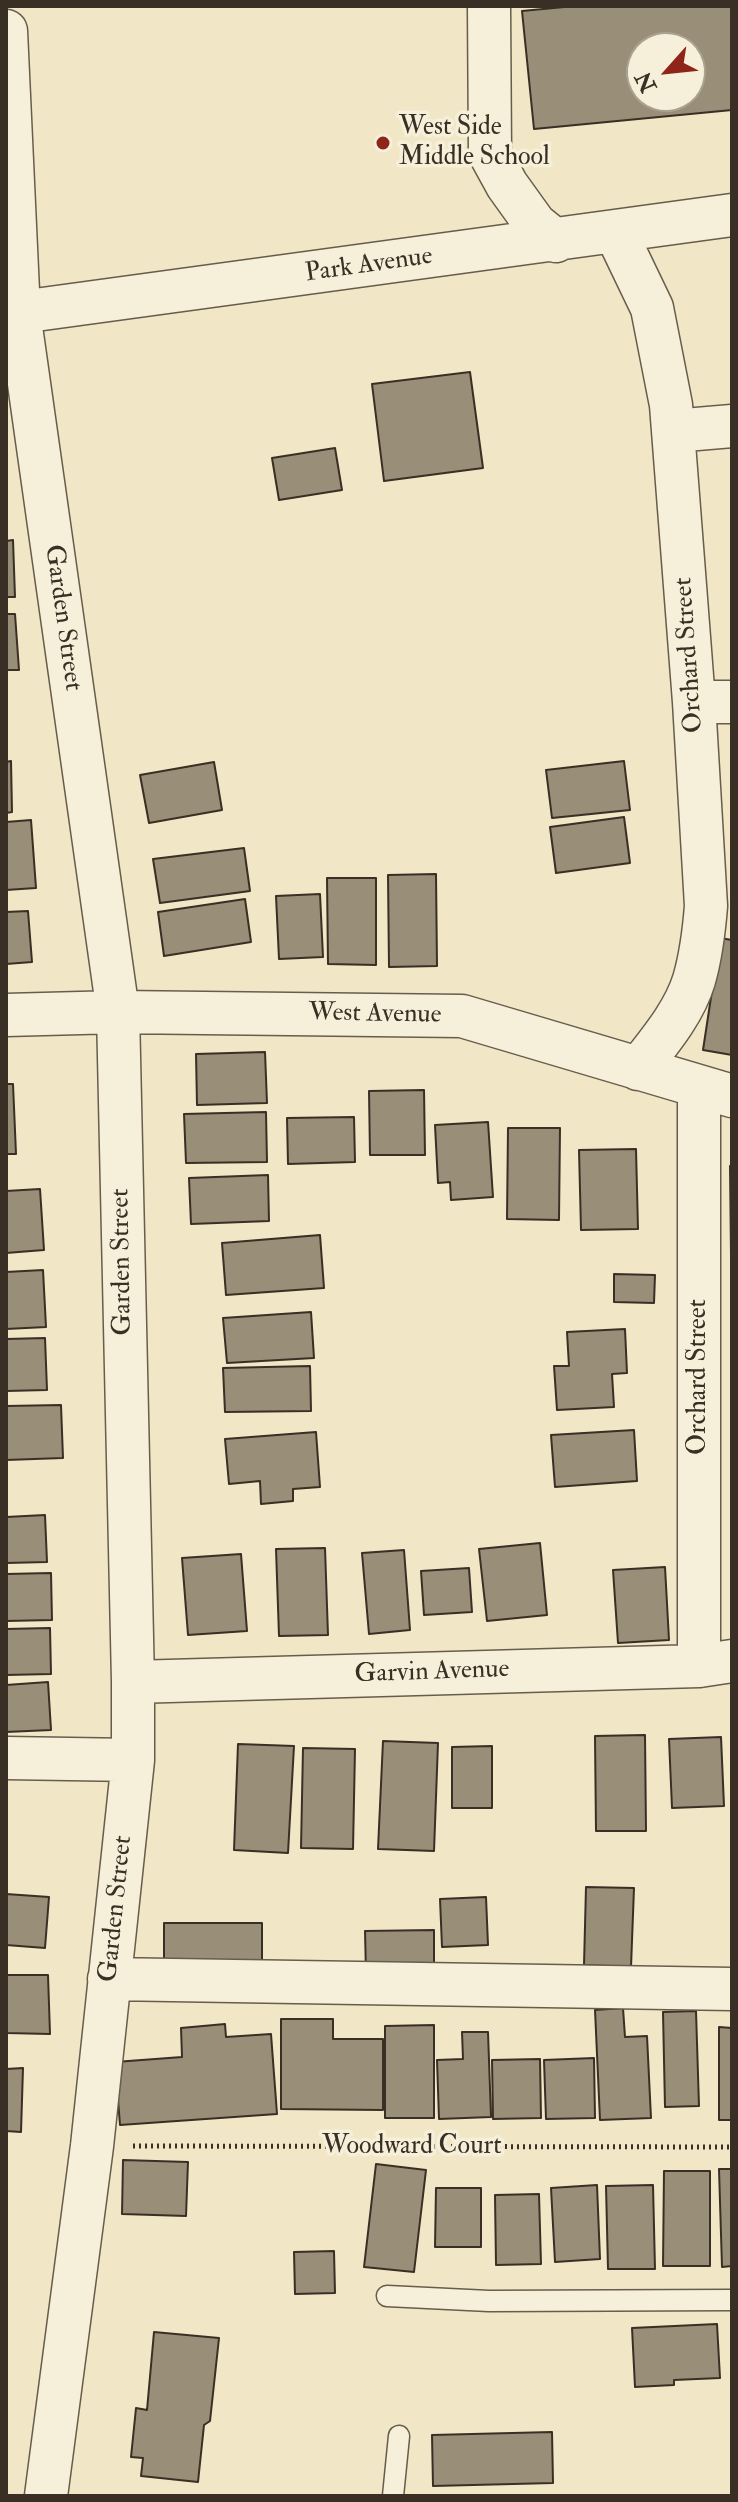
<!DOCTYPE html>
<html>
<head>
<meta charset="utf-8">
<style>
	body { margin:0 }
	#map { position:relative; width:738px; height:2502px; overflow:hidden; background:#f1e6c5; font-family:"IM FELL Double Pica",serif }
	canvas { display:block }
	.frame { position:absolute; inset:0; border:8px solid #3a2f24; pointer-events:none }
	.north { position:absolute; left:626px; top:32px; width:80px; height:80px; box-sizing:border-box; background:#f6efd9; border:2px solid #aba291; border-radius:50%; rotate:243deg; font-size:22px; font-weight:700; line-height:32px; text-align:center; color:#3a2f24 }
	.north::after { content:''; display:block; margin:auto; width:28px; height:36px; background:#8f2418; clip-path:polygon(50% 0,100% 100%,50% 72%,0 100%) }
</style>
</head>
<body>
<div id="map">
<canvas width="738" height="2502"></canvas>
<div class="frame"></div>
<div class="north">N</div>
</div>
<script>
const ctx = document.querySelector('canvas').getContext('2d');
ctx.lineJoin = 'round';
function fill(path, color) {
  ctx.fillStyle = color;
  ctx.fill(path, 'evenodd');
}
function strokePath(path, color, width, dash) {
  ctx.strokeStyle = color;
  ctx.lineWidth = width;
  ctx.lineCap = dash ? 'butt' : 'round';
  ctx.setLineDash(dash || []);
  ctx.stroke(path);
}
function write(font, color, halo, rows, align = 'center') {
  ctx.font = font + ' "IM FELL Double Pica",serif';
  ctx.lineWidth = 7;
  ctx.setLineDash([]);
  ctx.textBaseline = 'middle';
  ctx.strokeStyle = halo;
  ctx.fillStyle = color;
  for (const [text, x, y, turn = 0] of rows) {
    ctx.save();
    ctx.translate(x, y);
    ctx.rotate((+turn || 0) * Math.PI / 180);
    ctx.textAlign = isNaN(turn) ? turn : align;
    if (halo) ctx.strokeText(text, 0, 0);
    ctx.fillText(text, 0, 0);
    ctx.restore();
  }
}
const building = new Path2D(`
	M575,6H732V110L534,129L522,11ZM642,48H690V96H642Z
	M470,372L483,468L384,481L372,384Z
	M335,448L342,490L279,500L272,458Z
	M13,540L15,597H6V541Z
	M6,614H15L19,670H6Z
	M11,761L12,812L6,813V762Z
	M624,761L630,810L552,818L546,770Z
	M214,762L222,810L149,823L140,775Z
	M624,817L630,863L556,873L550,827Z
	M31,820L36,888L6,890V822Z
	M244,848L250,891L160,903L153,859Z
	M436,874L437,966L389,967L388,875Z
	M327,878H376V965L328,964Z
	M320,894L323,957L279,959L276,896Z
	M245,899L251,942L164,956L158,912Z
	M28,911L32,962L6,964V912Z
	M720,938L732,940V1055L703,1050Z
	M265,1052L267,1103L197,1105L196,1054Z
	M6,1084H13L16,1154H6Z
	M424,1090L425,1155H370L369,1091Z
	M266,1112L267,1162L186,1163L184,1114Z
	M354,1117L355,1162L288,1164L287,1118Z
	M488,1122L493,1197L451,1200L450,1182L438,1183L435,1125Z
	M508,1128H560L559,1220L507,1219Z
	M636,1149L638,1229L581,1230L579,1150Z
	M730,1166H732V1255H731Z
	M268,1175L269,1221L191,1224L189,1178Z
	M40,1189L44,1250L6,1253V1191Z
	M320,1235L324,1288L226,1295L222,1243Z
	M43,1270L46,1327L6,1329V1272Z
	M614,1274L655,1275L654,1303L614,1302Z
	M311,1312L314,1358L227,1363L223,1318Z
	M625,1329L627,1373L612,1374L614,1407L557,1410L554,1366H569L567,1332Z
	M45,1338L47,1390L6,1391V1339Z
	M310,1366L311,1411L225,1412L223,1368Z
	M61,1405L63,1458L6,1460V1406Z
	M634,1430L637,1481L555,1487L551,1435Z
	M316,1432L320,1487L293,1489V1501L261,1504L260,1481L229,1484L225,1439Z
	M45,1515L47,1562L6,1563V1517Z
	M540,1543L547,1615L487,1621L479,1549Z
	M325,1548L328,1635L279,1636L276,1549Z
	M404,1550L410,1630L369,1634L362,1553Z
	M241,1554L247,1631L188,1635L182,1558Z
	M665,1567L669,1640L618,1643L613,1570Z
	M469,1568L472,1612L424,1615L421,1571Z
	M51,1573L52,1620L6,1621V1574Z
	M50,1628L51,1674L6,1675V1629Z
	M48,1682L51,1730L6,1732V1685Z
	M645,1735L646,1831H596L595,1736Z
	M721,1737L724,1806L672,1808L669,1739Z
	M383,1741L438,1743L434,1851L378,1849Z
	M238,1744L294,1746L288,1853L234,1850Z
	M492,1746V1808H452V1747Z
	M303,1748L355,1749L353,1849L301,1848Z
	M586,1887L634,1888L631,1967L584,1965Z
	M6,1894L49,1897L45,1948L6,1945Z
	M486,1897L488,1945L442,1947L440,1899Z
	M164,1923H262V1979L164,1978Z
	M434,1930V1973L366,1974L365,1931Z
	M6,1975H48L50,2034L6,2033Z
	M623,2008L625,2037L647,2036L651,2118L600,2120L595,2010Z
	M696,2011L699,2106L665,2107L663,2012Z
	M281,2019H333V2039H383V2110L281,2109Z
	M225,2024L226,2037L271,2034L277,2114L120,2125L115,2062L182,2057L181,2028Z
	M434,2025V2118H385V2026Z
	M719,2027L732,2028V2120H719Z
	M462,2032H488L491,2117L439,2119L437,2060L463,2059Z
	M594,2058L595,2118L546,2119L544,2060Z
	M540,2059L541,2118L493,2119L492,2060Z
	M23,2068L21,2132L6,2131V2069Z
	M123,2160L188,2162L186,2216L122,2214Z
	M376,2164L426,2170L414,2272L364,2267Z
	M719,2169H732V2266L722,2267Z
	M664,2171H710V2266H663Z
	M597,2185L600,2259L555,2262L551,2188Z
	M653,2185L655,2269H608L606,2186Z
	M436,2188H481V2247H435Z
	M539,2194L541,2264L496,2265L495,2195Z
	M334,2251L335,2293L295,2294L294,2252Z
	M717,2324L720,2378L674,2380V2385L635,2387L632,2328Z
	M154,2332L219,2338L210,2421L204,2425L198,2482L141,2476L143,2458L131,2457L136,2408L147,2410Z
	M552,2432L553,2483L433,2486L432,2435Z`);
fill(building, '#998e78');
strokePath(building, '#3a2f24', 2);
const service = new Path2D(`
	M387,2296L489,2301L732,2300
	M393,2496L399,2436`);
const minor = new Path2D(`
	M489,6L490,154L507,185L535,224L556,241
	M6,31L19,313L118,1012L133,1682V1760L92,2146L46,2496
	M616,233L652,308L671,405L694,702L706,906C704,931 701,956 694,980C684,1013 659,1042 638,1069
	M6,314L732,215
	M673,431L732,426
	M694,702H732
	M6,1015L118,1012L462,1016L732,1096
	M699,1666V1088
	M133,1682L699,1666L732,1661
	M6,1758L133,1760
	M109,1979L732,1989`);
strokePath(service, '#685d4c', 23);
strokePath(minor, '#685d4c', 45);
strokePath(new Path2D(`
	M133,2146L732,2147`), '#3a2f24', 5, [2, 4]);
strokePath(service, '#f6efd9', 20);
strokePath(minor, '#f6efd9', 42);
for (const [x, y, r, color] of [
	[383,143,8,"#8f2418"]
]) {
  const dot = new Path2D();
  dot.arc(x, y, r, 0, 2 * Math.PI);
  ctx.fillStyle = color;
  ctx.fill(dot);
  strokePath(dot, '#f6efd9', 3);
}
write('26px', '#3a2f24', '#f6efd9', [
	["West Side",399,128],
	["Middle School",399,158]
], 'left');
write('26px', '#3a2f24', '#f6efd9', [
	["Park Avenue",369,266,-8],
	["Garden Street",62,618,82],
	["Orchard Street",690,655,-94],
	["West Avenue",375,1015,1],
	["Garden Street",123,1262,-91],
	["Orchard Street",699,1377,-90],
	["Garvin Avenue",432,1673,-2],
	["Garden Street",117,1909,-84],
	["Woodward Court",412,2147]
]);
</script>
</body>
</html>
